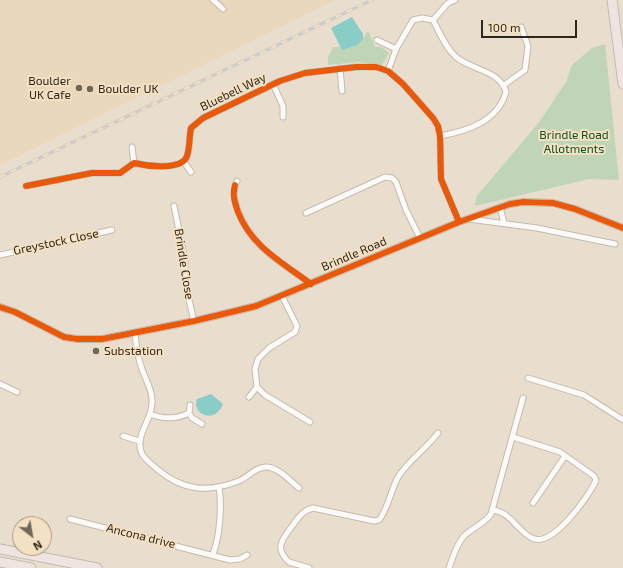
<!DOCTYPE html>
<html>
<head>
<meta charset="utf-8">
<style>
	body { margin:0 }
	#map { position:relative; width:623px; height:568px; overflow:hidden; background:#e9decd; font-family:"Exo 2",sans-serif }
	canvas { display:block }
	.north { position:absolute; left:12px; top:516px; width:40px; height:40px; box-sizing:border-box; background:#f4e0c2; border:1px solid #a59680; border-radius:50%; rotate:149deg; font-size:11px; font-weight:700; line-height:16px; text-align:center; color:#2e271c }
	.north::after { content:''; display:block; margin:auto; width:14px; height:18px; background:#6f675a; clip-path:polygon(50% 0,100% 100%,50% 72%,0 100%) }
	.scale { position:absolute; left:481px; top:20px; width:96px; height:18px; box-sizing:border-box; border:2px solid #2e271c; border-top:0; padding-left:5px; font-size:12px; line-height:14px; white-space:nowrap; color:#2e271c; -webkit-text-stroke:3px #f4e0c2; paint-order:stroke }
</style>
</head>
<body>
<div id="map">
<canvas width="623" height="568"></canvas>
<div class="north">N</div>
<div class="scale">100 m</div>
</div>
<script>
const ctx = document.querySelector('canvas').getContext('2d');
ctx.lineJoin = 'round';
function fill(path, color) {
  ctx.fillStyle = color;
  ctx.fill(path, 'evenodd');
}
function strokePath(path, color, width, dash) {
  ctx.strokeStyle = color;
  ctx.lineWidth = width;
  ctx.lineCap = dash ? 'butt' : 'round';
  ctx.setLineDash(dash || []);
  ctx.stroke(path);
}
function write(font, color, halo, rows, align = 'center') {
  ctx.font = font + ' "Exo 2",sans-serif';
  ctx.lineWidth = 4;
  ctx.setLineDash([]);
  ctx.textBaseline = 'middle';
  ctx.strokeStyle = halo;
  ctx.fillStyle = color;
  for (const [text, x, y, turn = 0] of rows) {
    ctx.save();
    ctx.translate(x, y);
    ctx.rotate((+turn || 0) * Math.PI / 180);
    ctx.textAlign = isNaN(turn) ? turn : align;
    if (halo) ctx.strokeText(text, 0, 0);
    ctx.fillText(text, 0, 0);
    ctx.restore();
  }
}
fill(new Path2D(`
	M0,0H335L0,165Z`), '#ead8bc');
fill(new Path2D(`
	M367,32H369L375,47H381L389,53L382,65L359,62L328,65V58L333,47C347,47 359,48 367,32Z
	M605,44L619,180L589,179L475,206L476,197L540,121L566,82L572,65L592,48Z`), '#c0d4b7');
fill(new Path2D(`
	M352,17L363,34V39L357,45L342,50L331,28Z
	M211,394L223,404C215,425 191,414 197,399Z`), '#8accc8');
const minor = new Path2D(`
	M213,0L223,9
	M433,20C440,33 445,47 456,57C471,70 500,70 506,92C498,121 468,131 440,136
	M377,40L396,49
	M340,68L342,91
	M388,71L396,49L413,20L422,18L433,20L448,3L455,0
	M273,84L283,106V117
	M504,85L525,70L528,46L521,27
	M132,147L134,163
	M184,162L191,172
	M237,181C232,192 234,200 238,211C251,247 281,262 311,284
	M26,186L92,173H120L134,163C146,166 182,171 187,156C190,147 189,137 191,128L203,118L280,81L305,73L356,67H376L388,71L403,84L433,118L438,126L440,136L441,179L459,222
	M174,206L185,260V283L194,321
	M500,207L504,223
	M306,213L385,177L392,178L396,182L406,210L420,238
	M469,219L537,228L615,244
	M0,255L112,230
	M282,296L297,326L295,332L269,348L258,359L255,369L257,387L265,395L310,422
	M135,333C136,345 138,359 142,369C146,381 153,391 152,404C151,422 134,436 142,454C145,459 152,465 157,469C183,491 207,493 239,481C248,477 256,467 266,467C278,467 290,481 299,488
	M528,378L584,395L623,420
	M0,384L17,392
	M249,397L257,387
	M189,413L192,418L202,424
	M150,414C163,419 177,419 189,413L190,405
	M123,436L139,441
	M533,503L565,456
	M493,510C512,513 516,530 532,538C552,549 590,495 596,480L594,476L560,452L513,437
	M70,519L230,560L240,559L247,555
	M213,554C220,536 222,505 219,487
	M309,568L289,562C275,549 281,541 290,529C297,520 301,511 313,508L374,521L379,520C388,509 391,490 398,477C409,460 426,449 438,433
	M449,568C453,557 456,545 464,536C472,528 484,524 491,514L523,398`);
const tertiary = new Path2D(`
	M0,307L15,312L64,337L77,339H102L194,321L256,306L459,222L510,204L523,202L553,203L575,209L623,228`);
const motorway = new Path2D(`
	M612,0L623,84
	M0,549L97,568
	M0,562L31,568`);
strokePath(minor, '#c3bbad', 7);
strokePath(tertiary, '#c3bbad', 8);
strokePath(motorway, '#c1bcb3', 11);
strokePath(minor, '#fcfaf8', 5);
strokePath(tertiary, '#fcfaf8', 6);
strokePath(motorway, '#f0e4e1', 9);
const rail = new Path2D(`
	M0,177L372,0`);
strokePath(rail, '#d0ccc7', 3.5);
strokePath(rail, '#f4e0c2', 2, [6]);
strokePath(new Path2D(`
	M235,185C232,195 235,203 238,212C251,246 283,263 311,284
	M26,186L92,173H120L134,163C146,166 182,171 187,156C190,147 189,137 191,128L203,118L280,81L305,73L356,67H376L388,71L403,84L433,118L438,126L440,136L441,179L459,222
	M0,307L15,312L64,337L77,339H102L194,321L256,306L459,222L510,204L523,202L553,203L575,209L623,228`), '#e8590c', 6);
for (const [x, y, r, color] of [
	[79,88,4,"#6f675a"],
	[90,89,4,"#6f675a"],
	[96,351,4,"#6f675a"]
]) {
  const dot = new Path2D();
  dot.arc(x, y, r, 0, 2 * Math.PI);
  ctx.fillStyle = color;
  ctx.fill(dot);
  strokePath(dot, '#f4e0c2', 1.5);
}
write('12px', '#2e271c', '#f4e0c2', [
	["Boulder",71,81,"right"],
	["UK Cafe",71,95,"right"],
	["Boulder UK",98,89],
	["Substation",104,351]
], 'left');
write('12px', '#2e271c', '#f4e0c2', [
	["Bluebell Way",233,92,-26],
	["Greystock Close",56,242,-12],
	["Brindle Road",354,254,-23],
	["Brindle Close",184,264,81],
	["Ancona drive",141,536,14]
]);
write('12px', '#0c4f21', '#f4e0c2', [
	["Brindle Road",574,135],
	["Allotments",574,149]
]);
</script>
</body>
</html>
